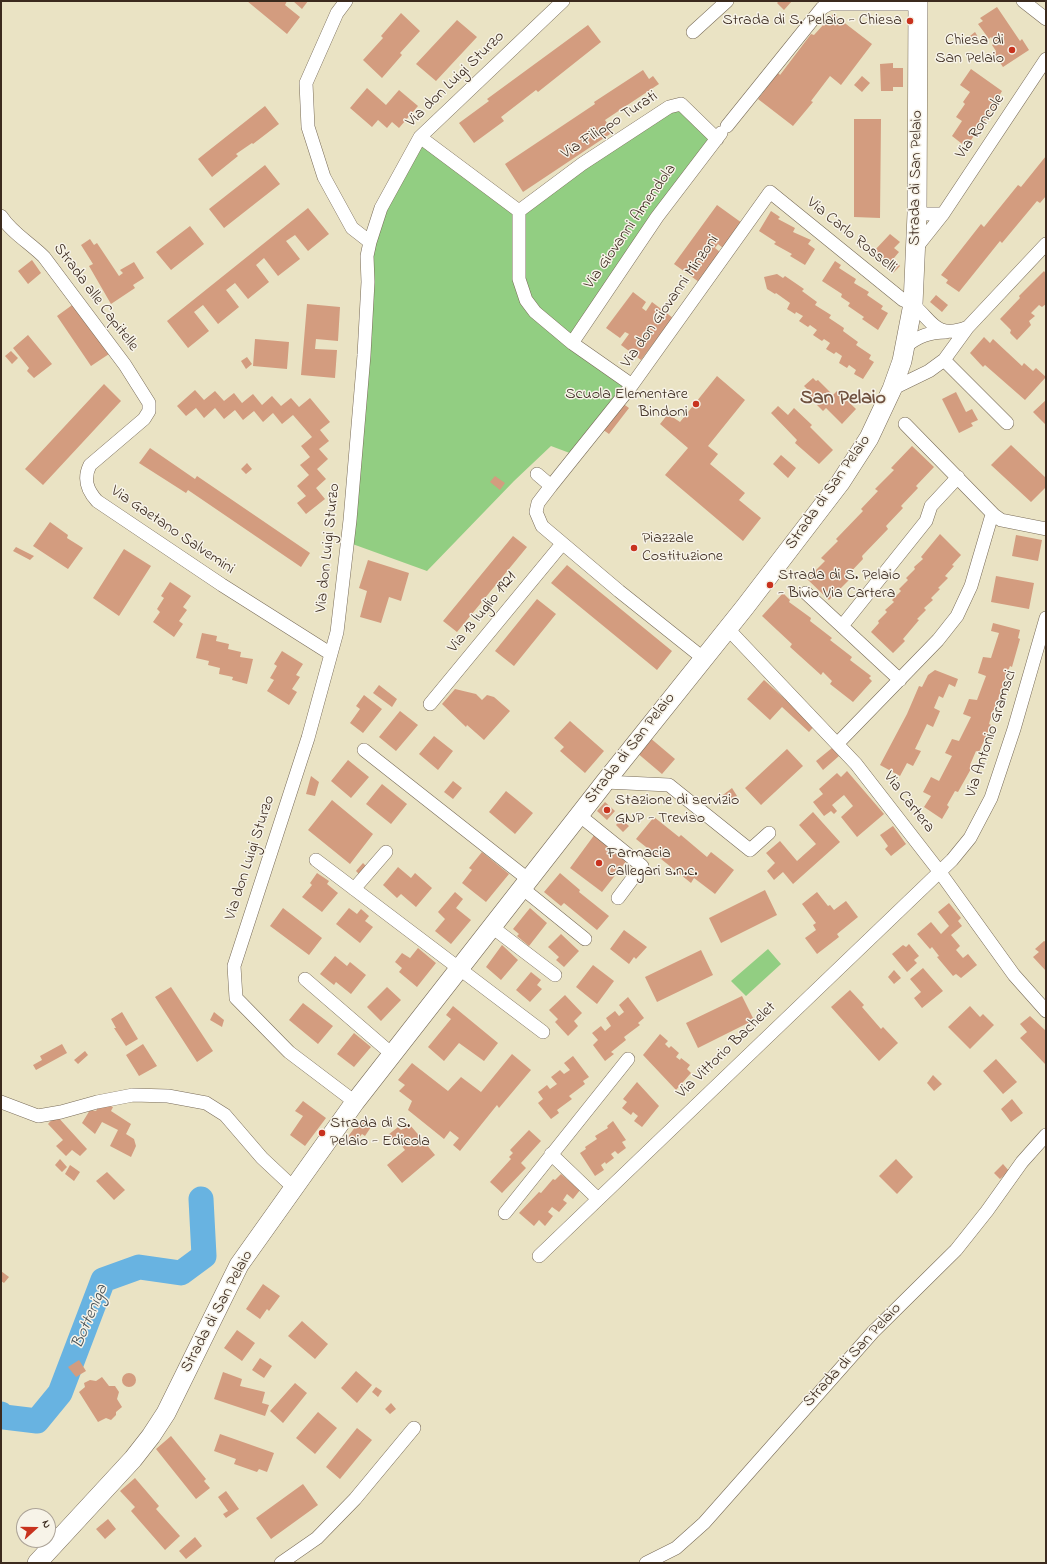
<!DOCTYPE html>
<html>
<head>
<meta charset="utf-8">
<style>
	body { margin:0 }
	#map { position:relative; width:1047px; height:1564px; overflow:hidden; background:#eae3c4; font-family:"Indie Flower",sans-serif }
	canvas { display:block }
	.frame { position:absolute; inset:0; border:2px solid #3b2a1e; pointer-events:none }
	.north { position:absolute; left:16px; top:1508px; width:40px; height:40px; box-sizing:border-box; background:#f7f3e8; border:1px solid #aca397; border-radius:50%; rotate:69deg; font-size:11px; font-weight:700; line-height:16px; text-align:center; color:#3b2a1e }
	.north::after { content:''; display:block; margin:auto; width:14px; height:18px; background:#c8321e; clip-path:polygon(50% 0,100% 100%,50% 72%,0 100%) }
</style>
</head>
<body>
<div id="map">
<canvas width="1047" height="1564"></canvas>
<div class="frame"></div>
<div class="north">N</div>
</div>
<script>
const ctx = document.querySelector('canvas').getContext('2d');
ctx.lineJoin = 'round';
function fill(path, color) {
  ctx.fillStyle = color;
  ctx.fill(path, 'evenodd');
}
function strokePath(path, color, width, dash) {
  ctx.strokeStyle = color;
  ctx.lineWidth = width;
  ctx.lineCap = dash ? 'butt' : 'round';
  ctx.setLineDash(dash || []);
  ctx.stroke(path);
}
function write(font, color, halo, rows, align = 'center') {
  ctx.font = font + ' "Indie Flower",sans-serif';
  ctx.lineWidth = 3;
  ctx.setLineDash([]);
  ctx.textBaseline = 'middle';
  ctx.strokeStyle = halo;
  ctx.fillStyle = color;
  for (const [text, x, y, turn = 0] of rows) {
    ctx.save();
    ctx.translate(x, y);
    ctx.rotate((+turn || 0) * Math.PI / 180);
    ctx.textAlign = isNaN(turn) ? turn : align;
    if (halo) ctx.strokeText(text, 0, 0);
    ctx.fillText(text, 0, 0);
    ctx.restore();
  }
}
fill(new Path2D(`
	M681,104L717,139L573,341L632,385L575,455L551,446L514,481L427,571L347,542L370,242L420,137L519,211Z
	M768,949L781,964L746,996L731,981Z`), '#92ce82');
strokePath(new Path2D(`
	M1,1414L4,1417L37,1421L60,1393L103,1280L139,1267L181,1273L204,1256L201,1199`), '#68b3e1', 25);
fill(new Path2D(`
	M247,1H287L285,5L300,17L287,34Z
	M293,1H308L302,9Z
	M779,1H792L784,10L777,3Z
	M997,7L1020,41L1022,39L1029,50L1003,67L993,52L996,51L992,45L995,43L991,37L989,39L978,24L983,21L980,18Z
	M401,13L420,31L400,53L402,55L382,78L363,60L383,38L381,36Z
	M833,14L872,44L841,85L830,76L811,101L813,102L793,126L758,99L778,73L780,75L811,34L814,35Z
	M457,20L477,37L436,81L416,64Z
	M588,25L601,42L538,92L536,90L501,117L504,121L474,143L459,123L489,101L487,99Z
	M975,32L978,37L973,40L970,36Z
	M893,63V68H903V87H893V91H881L880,64Z
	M971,69L1002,91L995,103L996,105L966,147L952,136L962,121L956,117L965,104L963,102L970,92L960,85Z
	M643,70L649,79L653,76L659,84L605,120L613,132L523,192L505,164L595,104L594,102Z
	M862,76L870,83L862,92L854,85Z
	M367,88L386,105L399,90L418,106L399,128L392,122L387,128L378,120L372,127L350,108Z
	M265,106L279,124L253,144L252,143L236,154L238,156L212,177L198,159Z
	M854,119H881L880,218L854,217Z
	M1046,156V196L1040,203L1037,201L1002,243L1000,241L959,292L946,283L948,280L941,275L981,224L984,227L1018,185L1021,187Z
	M265,165L280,184L224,228L209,209Z
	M717,205L742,223L723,248L718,244L715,248L720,252L699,282L674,264Z
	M308,208L329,234L308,251L295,235L286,241L300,259L278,276L264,258L256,265L269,282L248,299L235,283L226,290L239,307L218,324L203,305L194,312L209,331L188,348L167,321Z
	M771,211L780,217L778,219L795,228L793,232L811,240L808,244L815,249L805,265L790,256L792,254L774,244L776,242L759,231Z
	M190,226L204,244L171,270L156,252Z
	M890,234L900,242L894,248L899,252L889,264L874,251Z
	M90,239L94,245L97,243L119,276L123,273L120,270L134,262L144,278L133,285L135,288L111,304L89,266L93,264L81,245Z
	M32,260L41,273L28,284L18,271Z
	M895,260L900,266L893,273L888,267Z
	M835,261L841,265L839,268L856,279L854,283L869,292L867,295L883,306L881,309L888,313L878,330L862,319L864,317L848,306L850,303L841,297L842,294L822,281Z
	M1044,271L1046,274V304L1042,307L1039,305L1031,313L1035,316L1029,321L1031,325L1017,340L1010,333L1011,330L1000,319L1020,298L1019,296Z
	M777,274L783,278L785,276L804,289L802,291L817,302L815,305L831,315L829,318L844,328L843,331L858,342L856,345L871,355L869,359L874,362L863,379L854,374L856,370L849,365L847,368L839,363L842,356L836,352L834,354L826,349L830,343L824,339L822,341L813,335L817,330L810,325L808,327L799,321L803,316L796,312L795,314L787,309L790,303L776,293L775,294L767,289L764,277Z
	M633,292L646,302L642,308L646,311L652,302L673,318L641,360L621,345L629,334L625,332L620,338L606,328Z
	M936,295L948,305L942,312L930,302Z
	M75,303L109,354L91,366L57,316Z
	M307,304L340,307L338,341L316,339L315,349L337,350L335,378L301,375Z
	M28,335L52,364L34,378L27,371L29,368L13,348Z
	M984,337L990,343L993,339L1022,366L1024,363L1033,371L1036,368L1046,377L1025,400L985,365L983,367L970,353Z
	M255,339L289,342L287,369L253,366Z
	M11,351L18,358L12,364L5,356Z
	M247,357L252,364L246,369L241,361Z
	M717,376L745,400L708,446L718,454L710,464L745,493L739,500L761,518L743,541L665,475L688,448L660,424L668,414L680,422Z
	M813,378L816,381L818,380L833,395L837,391L856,409L842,424L826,408L823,411L805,393L808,390L804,386Z
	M104,384L121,401L43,485L25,469Z
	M195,390L204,400L215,391L224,401L234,393L242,403L253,394L262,405L272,396L281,406L291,398L299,407L310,398L330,422L320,430L329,441L319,449L328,459L317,469L326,479L316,488L325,499L306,514L297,503L306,496L297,486L309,475L300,465L310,457L301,446L312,437L293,415L282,424L273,413L263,422L254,411L243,420L235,410L224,419L215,408L204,418L196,408L186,416L177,406Z
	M956,392L966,412L972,409L978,420L971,423L973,426L959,433L942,399Z
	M1046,400V423L1045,424L1033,412Z
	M622,403L629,408L609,434L602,429Z
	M778,406L788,415L794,408L812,425L810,427L833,450L819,464L795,443L797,440L771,413Z
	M1011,445L1046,478V487L1031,502L991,465Z
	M912,446L934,467L916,486L918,488L901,506L903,508L886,526L888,529L862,556L863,559L846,577L849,580L829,600L807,579L825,561L821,558L838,541L836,539L863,511L861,509L878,491L875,489L894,470L891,468Z
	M150,448L195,479L197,476L310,553L301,567L188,490L186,493L139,463Z
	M781,455L796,468L788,478L773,464Z
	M247,463L252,469L246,474L241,469Z
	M495,476L505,483L500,490L490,482Z
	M50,522L68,535L67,538L83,548L68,569L33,546Z
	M940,534L961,555L952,565L954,566L945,576L948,578L938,588L940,589L931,598L933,600L924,608L926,610L917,619L919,620L903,639L905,641L893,653L871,632L879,623L878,621L887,612L885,610L894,602L892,600L901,591L899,589L908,580L906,578L915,569L914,567L923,559L921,557Z
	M1016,535L1042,540L1038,561L1012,556Z
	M513,536L527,547L457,632L443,621Z
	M16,547L34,556L30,560L13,551Z
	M124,549L151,566L119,616L93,598Z
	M368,560L409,573L401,601L389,597L381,623L360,617L367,591L359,588Z
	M567,565L672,651L657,670L551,583Z
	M996,576L1034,583L1029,609L991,602Z
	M170,582L191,596L183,607L187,610L179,621L183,624L174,637L153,622L160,612L157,609L164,598L161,596Z
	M783,593L790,600L789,602L811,618L810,621L832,638L830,640L852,657L850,660L871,676L869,678L872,681L853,702L830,684L832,681L823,672L821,675L790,647L792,644L762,616Z
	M537,599L556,614L514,666L495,651Z
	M993,623L1020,630L1018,638L1020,639L1012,667L1010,666L1004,681L1007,683L996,711L993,710L989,724L991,725L979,752L976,751L970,765L972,767L958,792L955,791L947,805L949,807L942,819L924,807L931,796L923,792L931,777L939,781L952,756L945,753L952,739L959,741L971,717L963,714L969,699L977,700L986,676L978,673L983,657L991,658L999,633L991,631Z
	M202,633L217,636L216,641L229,644L228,649L241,652L240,657L253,659L247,684L232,680L233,677L219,674L220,668L208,665L209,661L196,658Z
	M282,651L303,664L296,675L300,677L292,689L297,692L289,705L267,691L274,680L270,678L277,666L274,664Z
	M935,670L958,679L955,687L949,684L943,698L939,696L934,708L940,711L933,727L927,724L915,749L921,751L913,766L907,763L900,776L880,765L907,714L919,686L922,687L928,675Z
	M764,680L785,699L789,695L817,723L809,732L782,707L770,720L747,699Z
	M379,685L397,699L392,707L373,693Z
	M455,689L476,694L482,700L487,695L494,697L510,711L484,740L467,725L466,727L442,704Z
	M364,695L382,709L363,733L350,723L360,709L356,706Z
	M400,711L418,725L396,751L379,737Z
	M570,721L604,751L585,773L560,751L564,747L554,738Z
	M434,736L453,751L438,770L419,754Z
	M649,737L675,759L662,774L636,752Z
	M832,748L839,756L823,770L816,761Z
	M787,749L803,766L761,805L745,788Z
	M348,760L369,777L351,798L331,781Z
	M847,771L884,814L857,837L841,817L853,806L844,795L832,805L837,811L834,814L831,811L824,816L813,802L823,794L819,789L837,773L841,777Z
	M311,776L319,782L315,796L306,794Z
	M453,781L462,788L453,799L444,792Z
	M382,784L407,804L391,824L366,804Z
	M732,788L737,796L724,805L719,798Z
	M506,791L533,813L515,834L489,812Z
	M332,800L373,834L350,864L308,830Z
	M605,802L615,811L607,820L597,811Z
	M813,812L840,842L793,884L783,872L774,880L767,871L775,863L766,853L780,841L797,861L816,844L799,825Z
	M654,817L679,837L681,835L707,857L711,852L734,870L715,894L694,878L691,883L636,839Z
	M621,819L629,826L623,832L616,825Z
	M893,826L906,844L891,856L885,849L888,846L880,835Z
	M595,834L628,859L602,892L570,868Z
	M482,852L509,874L486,902L462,883L472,870L469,868Z
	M363,863L366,866L359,874L356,871Z
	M398,867L411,878L415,873L432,888L416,907L401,894L397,898L383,885Z
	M317,873L329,881L327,884L338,893L322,912L302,897L312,885L310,883Z
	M560,873L580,890L579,892L609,916L597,930L564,903L561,906L544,892Z
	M765,890L777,915L721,943L709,918Z
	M455,892L463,899L456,908L471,920L451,944L435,931L445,919L438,912Z
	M817,892L828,906L830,905L834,910L846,901L858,917L837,934L839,937L817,954L805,938L816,930L813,925L816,923L802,904Z
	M949,903L961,918L958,921L962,926L951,935L960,946L956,950L963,958L968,954L977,965L961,978L956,974L953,976L937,957L939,956L932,947L930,949L917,934L931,922L941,934L949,926L938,912Z
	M283,908L322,938L309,955L270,926Z
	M349,908L357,914L361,909L369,916L365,921L373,927L360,943L336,924Z
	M530,908L547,923L529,946L517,936L519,934L513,929Z
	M624,930L647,947L636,959L634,957L629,964L610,949Z
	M561,934L579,951L564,967L556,960L559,957L548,947Z
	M1044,941L1046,942V971L1033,957L1039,952L1035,949Z
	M909,944L919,956L914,960L917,963L907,972L892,954L903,945L906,947Z
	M502,945L518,960L501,980L486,967Z
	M418,948L436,963L417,987L399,972L402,968L395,962L402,953L410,958Z
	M701,950L713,975L657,1002L645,977Z
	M335,956L347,966L350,962L366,975L351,994L336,982L334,985L320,974Z
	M593,965L614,981L597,1004L576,987Z
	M923,968L943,991L922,1008L914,998L921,992L910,979Z
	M894,970L901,978L894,984L888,977Z
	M531,972L541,980L537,985L542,989L530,1002L516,990Z
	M171,987L213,1051L197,1062L155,997Z
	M387,987L401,1000L381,1021L367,1007Z
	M850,990L864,1005L862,1007L881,1029L883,1027L898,1043L879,1061L831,1007Z
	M565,995L582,1013L574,1021L578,1026L568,1036L555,1022L558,1019L549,1010Z
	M742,996L754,1020L698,1048L686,1023Z
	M628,997L644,1018L638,1023L640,1025L624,1037L626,1040L611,1052L614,1054L605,1061L593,1045L598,1040L592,1033L601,1026L605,1031L611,1026L606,1018L615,1011L619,1016L624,1012L619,1005Z
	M303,1003L333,1026L318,1044L289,1020Z
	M453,1006L498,1043L484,1061L459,1043L444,1061L428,1047L451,1019L446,1015Z
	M970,1006L980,1017L983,1014L994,1025L970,1049L948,1027Z
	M122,1012L138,1039L126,1046L114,1028H116L111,1019Z
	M214,1012L224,1020L222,1027L210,1020Z
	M1030,1016L1046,1031V1065L1020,1038L1027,1032L1020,1024Z
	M354,1033L371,1047L354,1067L337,1054Z
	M660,1034L668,1041L665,1044L669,1048L671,1046L679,1053L676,1057L680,1060L681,1058L690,1065L687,1069L691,1073L676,1090L643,1055Z
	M62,1044L67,1053L36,1070L33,1065L42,1060L40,1056Z
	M143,1044L157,1066L139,1076L126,1055Z
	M85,1051L88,1055L78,1064L74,1060Z
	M512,1054L531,1070L499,1108L497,1105L460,1151L453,1145L459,1138L450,1131L444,1139L408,1110L412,1101L399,1091L405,1085L398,1080L412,1063L448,1091L461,1077L481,1092Z
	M573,1056L589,1077L583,1081L585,1084L569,1096L572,1099L557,1110L559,1113L551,1119L538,1103L543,1099L538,1092L547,1085L550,1089L557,1084L551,1077L560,1070L564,1074L570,1070L564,1063Z
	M996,1059L1017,1082L1003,1094L983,1071Z
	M933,1075L942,1084L934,1091L927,1083Z
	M637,1082L659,1106L642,1127L634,1121L638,1116L633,1112L631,1115L622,1108L627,1102L623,1099Z
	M1012,1099L1023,1113L1011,1122L1001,1109Z
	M303,1101L326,1118L305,1146L290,1135L303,1116L295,1111Z
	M105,1104L113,1107L111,1111L131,1124L126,1134L134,1139L136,1146L131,1157L110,1146L118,1130L102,1122L95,1134L82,1123L90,1110L96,1111L100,1105Z
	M56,1115L87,1149L80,1156L72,1150L66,1156L56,1146L63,1140L48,1124Z
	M361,1119L371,1127L365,1136L362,1134L354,1144L347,1138Z
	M613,1121L626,1140L622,1142L626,1148L618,1154L615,1151L611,1154L614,1158L606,1164L605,1162L601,1165L604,1170L595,1176L580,1153L586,1149L585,1147L597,1139L595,1136L608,1128L607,1126Z
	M410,1125L422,1139L418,1143L421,1146L426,1144L435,1155L402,1183L387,1165L405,1150L395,1138L391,1140L388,1135L398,1127L401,1130Z
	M529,1130L541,1141L521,1163L526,1168L502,1193L490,1182L511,1159L509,1157L513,1153L510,1150Z
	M60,1159L67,1167L62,1172L55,1165Z
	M896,1159L913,1177L897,1194L879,1176Z
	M1003,1164L1009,1171L1000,1179L994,1173Z
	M70,1165L80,1172L74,1181L65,1174Z
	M107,1172L125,1190L114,1200L96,1181Z
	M561,1174L580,1190L573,1199L567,1194L563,1200L567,1203L559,1212L552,1207L548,1212L553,1216L545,1226L539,1220L534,1226L519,1213L539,1192L541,1193L553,1179L555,1180Z
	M1,1271L9,1277L4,1283L1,1281Z
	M263,1284L280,1296L269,1311L267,1309L260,1319L246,1309Z
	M302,1321L328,1344L315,1359L288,1336Z
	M237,1330L255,1343L242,1361L224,1348Z
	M260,1358L272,1366L264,1378L252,1370Z
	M79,1360L86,1371L76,1377L68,1367Z
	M356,1371L372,1385L357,1403L341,1388Z
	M223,1372L242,1379L240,1386L265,1392L262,1403L269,1405L265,1416L214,1399Z
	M122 1380a7 7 0 1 1 14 0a7 7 0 1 1-14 0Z
	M102,1377L109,1386H115L119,1392L117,1399L122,1407L116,1412V1415L111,1420L106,1418L98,1422L79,1392L85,1387L84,1383L90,1380L96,1381Z
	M295,1383L307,1393L283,1423L270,1411Z
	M376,1387L382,1391L378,1397L372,1392Z
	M391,1403L396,1409L390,1414L385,1409Z
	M318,1412L337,1428L315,1454L296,1438Z
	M357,1428L372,1440L340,1479L326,1467Z
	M220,1434L274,1453L267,1472L259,1469L257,1472L234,1464L236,1459L214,1451Z
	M171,1436L206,1479L204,1481L210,1488L196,1499L156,1449Z
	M135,1478L159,1506L156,1509L180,1536L165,1550L131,1511L135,1507L120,1491Z
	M303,1484L318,1505L271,1539L256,1518Z
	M226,1491L239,1509L226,1518L223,1514L228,1511L218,1497Z
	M108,1519L116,1529L105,1539L96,1529Z
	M195,1537L202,1546L186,1559L179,1551Z`), '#d39c7f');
const street = new Path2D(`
	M346,1L337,13L306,83L308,127L324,177L352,228L370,242
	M1023,1L1046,19
	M693,32L727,1
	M727,126L822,8L829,4H918
	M420,137L519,211V279L526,300L535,312L572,343L632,385
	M519,211L582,164L669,107L681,104L717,139
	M917,214H943
	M1,216C12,233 30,243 44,257L125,365L149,403V411L144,419L90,465C83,479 87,490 97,501L222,585L331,654
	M916,248L943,214L1046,59
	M572,343L657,217L721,133
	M905,347C918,336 930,332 946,332
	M944,360L1007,423
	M892,389L929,371L944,360L968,327L1046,244
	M905,424L994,515L1001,520L1046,529
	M537,474L551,486L538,503L536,512L542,526L619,591L703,658
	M551,486L632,385L770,192L903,300C931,310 929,343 968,327
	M806,593L900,680
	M842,626L926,521L931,506L958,477
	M728,629L856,764L939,871L1014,975L1046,1011
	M430,704L562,544
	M837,744L938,640L957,616L971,586L991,518L994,515
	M364,750L529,880
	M605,782L669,785L750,850L769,833
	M579,815L642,866L618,898
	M316,860L543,1032
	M522,888L585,939
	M354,889L386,852
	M492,927L555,975
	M305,979L393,1055
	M1,1102L38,1116L61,1112L97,1102L133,1095L168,1096L206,1103L225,1115L262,1158L294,1188
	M355,1102L289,1052L236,998L234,966L308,738L337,632L350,520L364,355L368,282L367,256L370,242L381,208L420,137L563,1
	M551,1154L598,1199
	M505,1213L628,1059
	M539,1256L952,860L970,838L991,798L1014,729L1046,618
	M281,1563L317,1538L355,1499L414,1428
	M646,1563L676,1548L704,1523L873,1332L956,1250L987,1211L1022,1162L1046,1135`);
const secondary = new Path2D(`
	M37,1563L133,1459L151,1436L166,1413L239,1265L355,1102L605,782L745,607L840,483L869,438L892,389L902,361L913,304L917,214L918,1`);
strokePath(street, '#786b58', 14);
strokePath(secondary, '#786b58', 20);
strokePath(street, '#fff', 13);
strokePath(secondary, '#fff', 19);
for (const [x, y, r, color] of [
	[910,21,4,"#c8321e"],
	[1012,50,4,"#c8321e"],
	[696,404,4,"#c8321e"],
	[634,548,4,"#c8321e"],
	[770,585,4,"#c8321e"],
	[607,810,4,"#c8321e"],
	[599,863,4,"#c8321e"],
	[322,1133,4,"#c8321e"]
]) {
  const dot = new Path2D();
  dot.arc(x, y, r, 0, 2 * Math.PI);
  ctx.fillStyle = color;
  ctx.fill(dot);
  strokePath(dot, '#f7f3e8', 1.5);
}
write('16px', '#3b2a1e', '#f7f3e8', [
	["Strada di S. Pelaio - Chiesa",902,21,"right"],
	["Chiesa di",1004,41,"right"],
	["San Pelaio",1004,59,"right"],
	["Scuola Elementare",688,395,"right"],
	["Bindoni",688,413,"right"],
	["Piazzale",642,539],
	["Costituzione",642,557],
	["Strada di S. Pelaio",778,576],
	["- Bivio Via Cartera",778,594],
	["Stazione di servizio",615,801],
	["GNP - Treviso",615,819],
	["Farmacia",607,854],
	["Callegari s.n.c.",607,872],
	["Strada di S.",330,1124],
	["Pelaio - Edicola",330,1142]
], 'left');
write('16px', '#3b2a1e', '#f7f3e8', [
	["Via don Luigi Sturzo",456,80,-44],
	["Via Filippo Turati",610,126,-33],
	["Via Roncole",981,127,-56],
	["Strada di San Pelaio",917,178,-89],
	["Via Giovanni Amendola",631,227,-55],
	["Via Carlo Rosselli",851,236,39],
	["Strada alle Capitelle",95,298,53],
	["Via don Giovanni Minzoni",671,302,-55],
	["Strada di San Pelaio",829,493,-55],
	["Via Gaetano Salvemini",172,531,34],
	["Via don Luigi Sturzo",329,548,-84],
	["Via 13 luglio 1921",483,613,-51],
	["Via Antonio Gramsci",992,734,-72],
	["Strada di San Pelaio",631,749,-52],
	["Via Cartera",908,803,52],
	["Via don Luigi Sturzo",251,858,-72],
	["Via Vittorio Bachelet",727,1051,-44],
	["Strada di San Pelaio",218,1312,-62],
	["Strada di San Pelaio",853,1356,-47]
]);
write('italic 17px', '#485358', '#f7f3e8', [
	["Botteniga",91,1317,-67]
]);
write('bold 20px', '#705240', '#f7f3e8', [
	["San Pelaio",843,400]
]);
</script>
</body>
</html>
